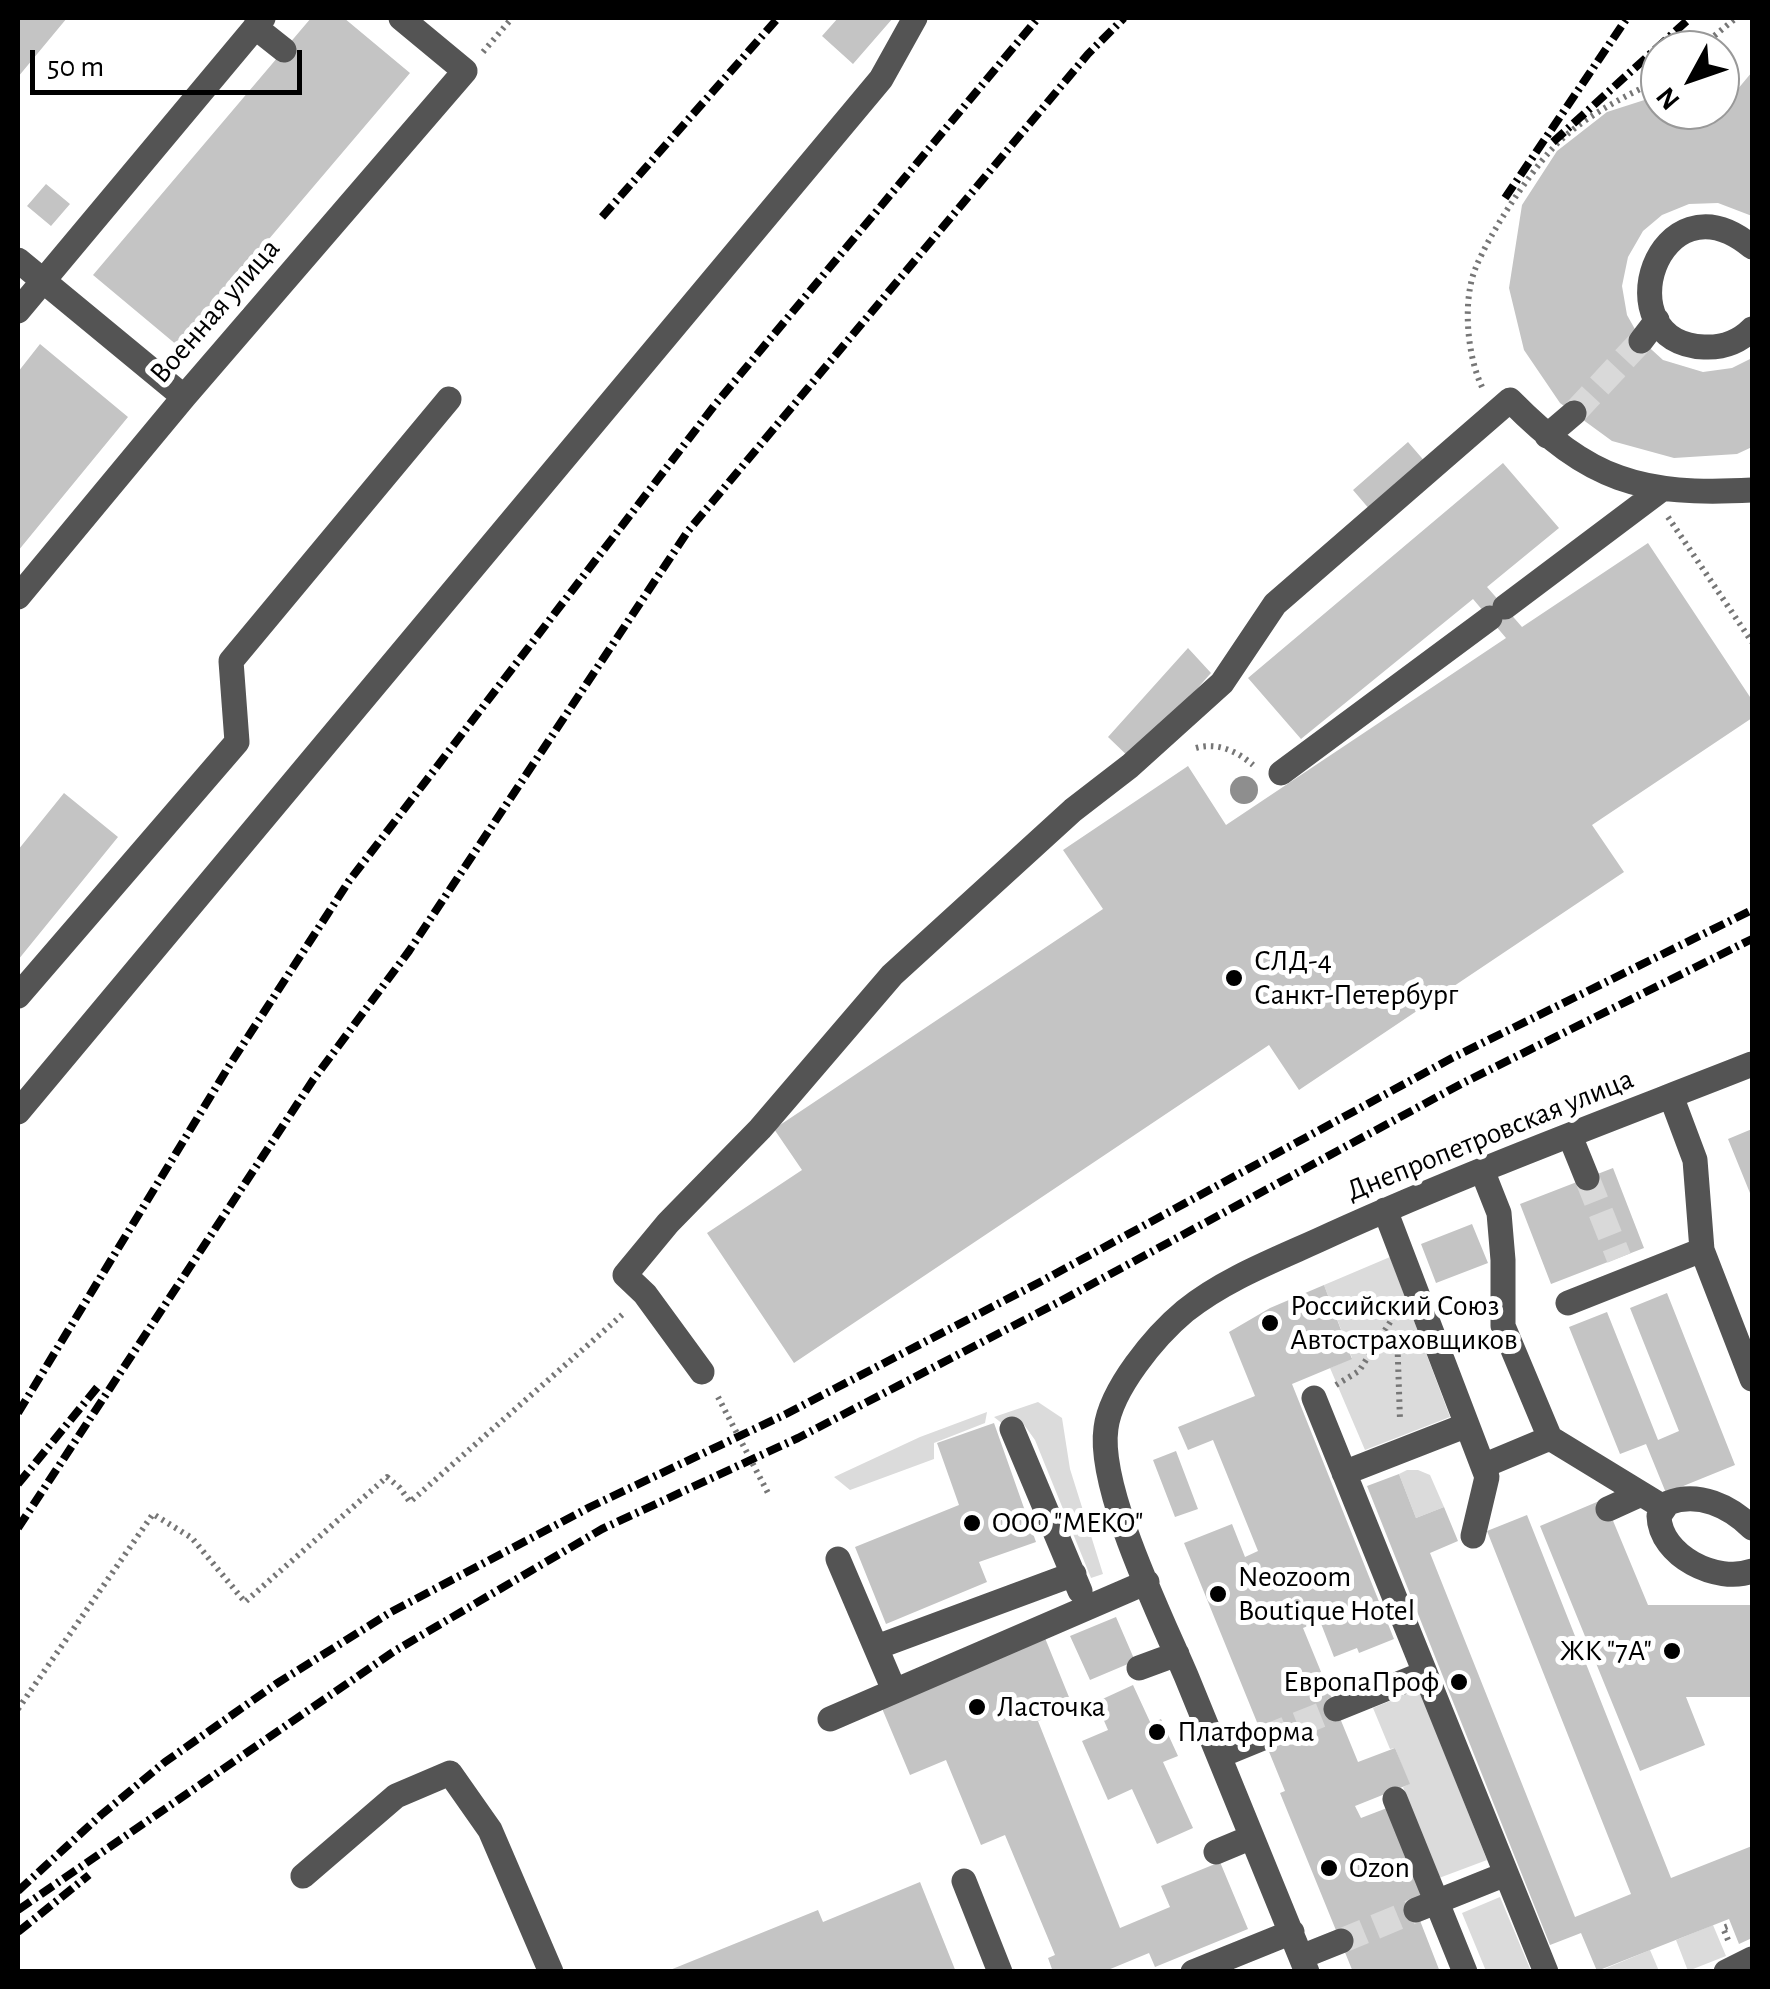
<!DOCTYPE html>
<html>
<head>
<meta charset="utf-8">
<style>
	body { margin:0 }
	#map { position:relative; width:1770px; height:1989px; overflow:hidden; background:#fff; font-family:"Alegreya Sans",sans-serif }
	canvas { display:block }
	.frame { position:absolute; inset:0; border:20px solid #000; pointer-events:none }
	.north { position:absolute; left:1640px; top:30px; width:100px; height:100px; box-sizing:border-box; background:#fff; border:2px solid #999; border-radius:50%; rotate:230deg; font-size:28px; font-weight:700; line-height:40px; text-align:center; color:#000 }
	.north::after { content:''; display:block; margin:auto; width:35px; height:45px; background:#000; clip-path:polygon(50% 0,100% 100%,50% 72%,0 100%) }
	.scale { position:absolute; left:30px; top:50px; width:272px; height:45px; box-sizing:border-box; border:5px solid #000; border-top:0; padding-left:12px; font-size:30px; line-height:35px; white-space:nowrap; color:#000; -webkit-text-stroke:8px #fff; paint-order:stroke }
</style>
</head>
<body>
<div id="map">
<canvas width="1770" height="1989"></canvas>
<div class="frame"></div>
<div class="north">N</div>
<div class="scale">50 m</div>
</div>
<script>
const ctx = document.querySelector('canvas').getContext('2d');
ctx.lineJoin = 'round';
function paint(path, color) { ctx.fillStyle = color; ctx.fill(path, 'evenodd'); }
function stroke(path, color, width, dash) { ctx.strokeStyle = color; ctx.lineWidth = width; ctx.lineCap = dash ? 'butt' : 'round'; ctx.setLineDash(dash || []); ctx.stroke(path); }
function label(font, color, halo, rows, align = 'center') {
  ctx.font = font + ' "Alegreya Sans",sans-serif'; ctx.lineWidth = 10; ctx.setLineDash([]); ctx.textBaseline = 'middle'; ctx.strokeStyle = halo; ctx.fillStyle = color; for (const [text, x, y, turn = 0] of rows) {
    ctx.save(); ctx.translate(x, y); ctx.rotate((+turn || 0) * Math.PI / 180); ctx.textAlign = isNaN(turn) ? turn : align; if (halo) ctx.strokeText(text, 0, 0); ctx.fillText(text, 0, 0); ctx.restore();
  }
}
paint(new Path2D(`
	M1390,1257l60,160 -85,33 -35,-82 22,-10 -28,-73z
	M1038,1402l24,16 8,51 33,105 -12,4 -56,-138 -13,-18 -18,3 -10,-8z
	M987,1412l-2,11 -51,20v16l-84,31 -16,-13 86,-40z
	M1407,1470h11l12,5 14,32 -28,11 -17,-44z
	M1419,1689l68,171 -48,18 -36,-91 6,-3 -14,-36 -5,1 -17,-41z
	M1500,1897l31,74h-45l-24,-58z
	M1713,1925l13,31 -38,15 -12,-31z
	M1650,1950l9,21 -62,1z`), '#dbdbdb');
paint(new Path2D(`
	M18,18h49l-49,59z
	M311,18h33l66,55 -232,273 -85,-71z
	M838,18h55l-40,46 -31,-28z
	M1752,72v144l-34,-13 -29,1 -27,11 -19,16 -15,26 -6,29 5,29 14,25 22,20 40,12 29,-4 20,-10v89l-15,7 -63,4 -62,-17 -52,-38 -36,-53 -15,-62 13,-83 35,-54 50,-39 53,-17v15h60v-15l12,1z
	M46,184l24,20 -19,22 -24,-20z
	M40,344l88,73 -110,134v-179z
	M1408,442l19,22 -56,47 -18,-21z
	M1503,463l56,65 -72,59 35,40 126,-84 104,157v18l-160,107 32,47 -325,218 -30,-45 -475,318 -87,-130 95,-63 -28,-41 329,-220 -40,-59 125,-84 38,59 280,-187 -33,-39 -172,140 -53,-61z
	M1188,648l23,25 -78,88 -25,-24z
	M64,793l54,44 -100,123v-110z
	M1752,1129v69l-24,-59z
	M1613,1168l31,80 -93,36 -31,-80z
	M1472,1224l16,39 -52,20 -15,-39z
	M1324,1285l28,74 -60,25 102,255 -35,14 -2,-5 -23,9 -14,-36 -17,7 55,134 37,-14 15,36 -55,22 6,12 26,-10 35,88 -10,4 28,72h-87l-73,-179 5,-2 -101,-248 48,-19 13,33 13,-6 -45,-111 -25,10 -10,-23 77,-31 -26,-64 41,-24z
	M1667,1293l68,172 -69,28 -20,-49 -26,10 -51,-127 38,-15 51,128 21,-9 -49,-123z
	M994,1423l42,119 -57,20 8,20 -101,42 -31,-77 104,-42 -22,-62z
	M1176,1451l22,58 -23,8 -22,-57z
	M1399,1474l17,44 28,-11 14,34 -28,12 145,364 56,-23 -144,-363 40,-16 144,363 81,-32v92l-13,6 -10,-25 -132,52 -16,-38 -31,12 -183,-459z
	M1604,1499l44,106h104v92h-66l19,48 -65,26 -100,-245z
	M1116,1617l19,44 -45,19 -20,-44z
	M1045,1638l28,69 -35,14 82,207 50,-21 -9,-21 59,-24 28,67 -93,38 -6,-14 -46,19h-50l-5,-14 7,-3 -50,-120 -24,10 -35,-85 -36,15 -29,-69z
	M1133,1685l18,39 10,-5 17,37 -15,6 30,66 -36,16 -25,-55 -24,11 -26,-59 26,-11 -12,-28z
	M920,1882l36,90h-291l153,-62 5,12z`), '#c4c4c4');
stroke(new Path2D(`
	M1574,413l67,-72
	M1587,1178l32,80
	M1263,1738l73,-29
	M1341,1941l75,-31`), '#d9d9d9', 25, [25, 12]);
stroke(new Path2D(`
	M1697,50l39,-32
	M483,52l29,-34
	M1482,387c-15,-32 -20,-87 -6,-120 14,-34 50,-89 75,-117 29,-32 71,-52 109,-71
	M1668,517l84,125
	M1196,748c21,-6 41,3 57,17
	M1397,1332l3,88
	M1336,1385l23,-14 35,-55
	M718,1397l50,96
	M18,1709l135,-195 39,24 53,64 142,-125 13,11 10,14 213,-188
	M1728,1940l-5,-12 8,-3`), '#767676', 6, [2.5, 5]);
stroke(new Path2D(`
	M255,27l29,23
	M1752,247c-94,-78 -150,96 -48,100 19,1 35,-5 48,-18
	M18,260l166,137
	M18,311l245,-293
	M1641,341l16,-21
	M1547,436l27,-23
	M18,597l166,-200 281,-326 -64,-53
	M1505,607l157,-118
	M1281,773l209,-155
	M18,996l219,-254 -6,-81 218,-262
	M1671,1096l24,64 7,90 50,129
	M18,1112l863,-1033 34,-61
	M1570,1136l17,42
	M1482,1170l17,43 4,47v66l47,112 113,69
	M1385,1210l102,267 -14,59
	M1568,1303l134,-53
	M702,1372l-57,-78 -20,-19 43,-52 92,-94 132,-154 181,-165 57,-44 92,-83 53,-79 235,-204c80,81 130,96 242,90
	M1314,1398l232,574
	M1012,1429l68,162
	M1483,1466l67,-28
	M1344,1473l123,-48
	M1608,1509l33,-15
	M1752,1528c-22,-22 -54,-37 -84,-25l-9,13c1,40 58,68 93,55
	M838,1559l56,131
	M877,1647l197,-73
	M1139,1668l38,-14
	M1336,1709l89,-36
	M830,1719l317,-137
	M1219,1756l44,-18
	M1395,1799l70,173
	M1216,1852l36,-15
	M303,1876l93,-80 54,-23 40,57 61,142
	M964,1881l36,91
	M1416,1910l90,-36
	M1301,1957l40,-16
	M1193,1972l99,-40
	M1307,1972c-40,-98 -80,-196 -120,-294 -25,-59 -90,-190 -81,-250 5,-39 49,-92 79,-117 42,-34 98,-54 147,-77 137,-62 280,-115 420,-170
	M1726,1972l26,-13`), '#545454', 25);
stroke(new Path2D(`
	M1553,142l137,-124
	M1505,198l122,-180
	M602,217l176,-199
	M18,1413l211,-347 120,-185 365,-475 324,-388
	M18,1484l82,-100
	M18,1528l295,-448 96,-129 279,-420 400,-477 36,-36
	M18,1891l83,-76 64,-53 111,-78 115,-72 199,-105 196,-93 256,-133 410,-223 300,-148
	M18,1910l375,-258 209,-123 196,-91 259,-135 404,-219 291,-145
	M18,1932l71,-57`), '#000', 8, [15, 5, 2.5, 5]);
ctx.fillStyle = '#8e8e8e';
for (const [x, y] of [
	[1244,790]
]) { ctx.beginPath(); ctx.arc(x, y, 14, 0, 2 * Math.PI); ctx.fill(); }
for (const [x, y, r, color] of [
	[1234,978,10,"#000"],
	[1270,1323,10,"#000"],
	[972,1523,10,"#000"],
	[1218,1594,10,"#000"],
	[1672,1651,10,"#000"],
	[1459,1682,10,"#000"],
	[977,1707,10,"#000"],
	[1157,1732,10,"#000"],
	[1329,1868,10,"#000"]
]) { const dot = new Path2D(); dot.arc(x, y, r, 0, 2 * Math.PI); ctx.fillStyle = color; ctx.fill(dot); stroke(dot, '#fff', 4); }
label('30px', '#000', '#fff', [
	["Военная улица",215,311,-49],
	["Днепропетровская улица",1490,1135,-22]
]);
label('30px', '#000', '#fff', [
	["СЛД-4",1254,961],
	["Санкт-Петербург",1254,995],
	["Российский Союз",1290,1306],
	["Автостраховщиков",1290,1340],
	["OOO \"MEKO\"",992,1523],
	["Neozoom",1238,1577],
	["Boutique Hotel",1238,1611],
	["ЖК \"7А\"",1652,1651,"right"],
	["ЕвропаПроф",1439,1682,"right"],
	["Ласточка",997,1707],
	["Платформа",1177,1732],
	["Ozon",1349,1868]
], 'left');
</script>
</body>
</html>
